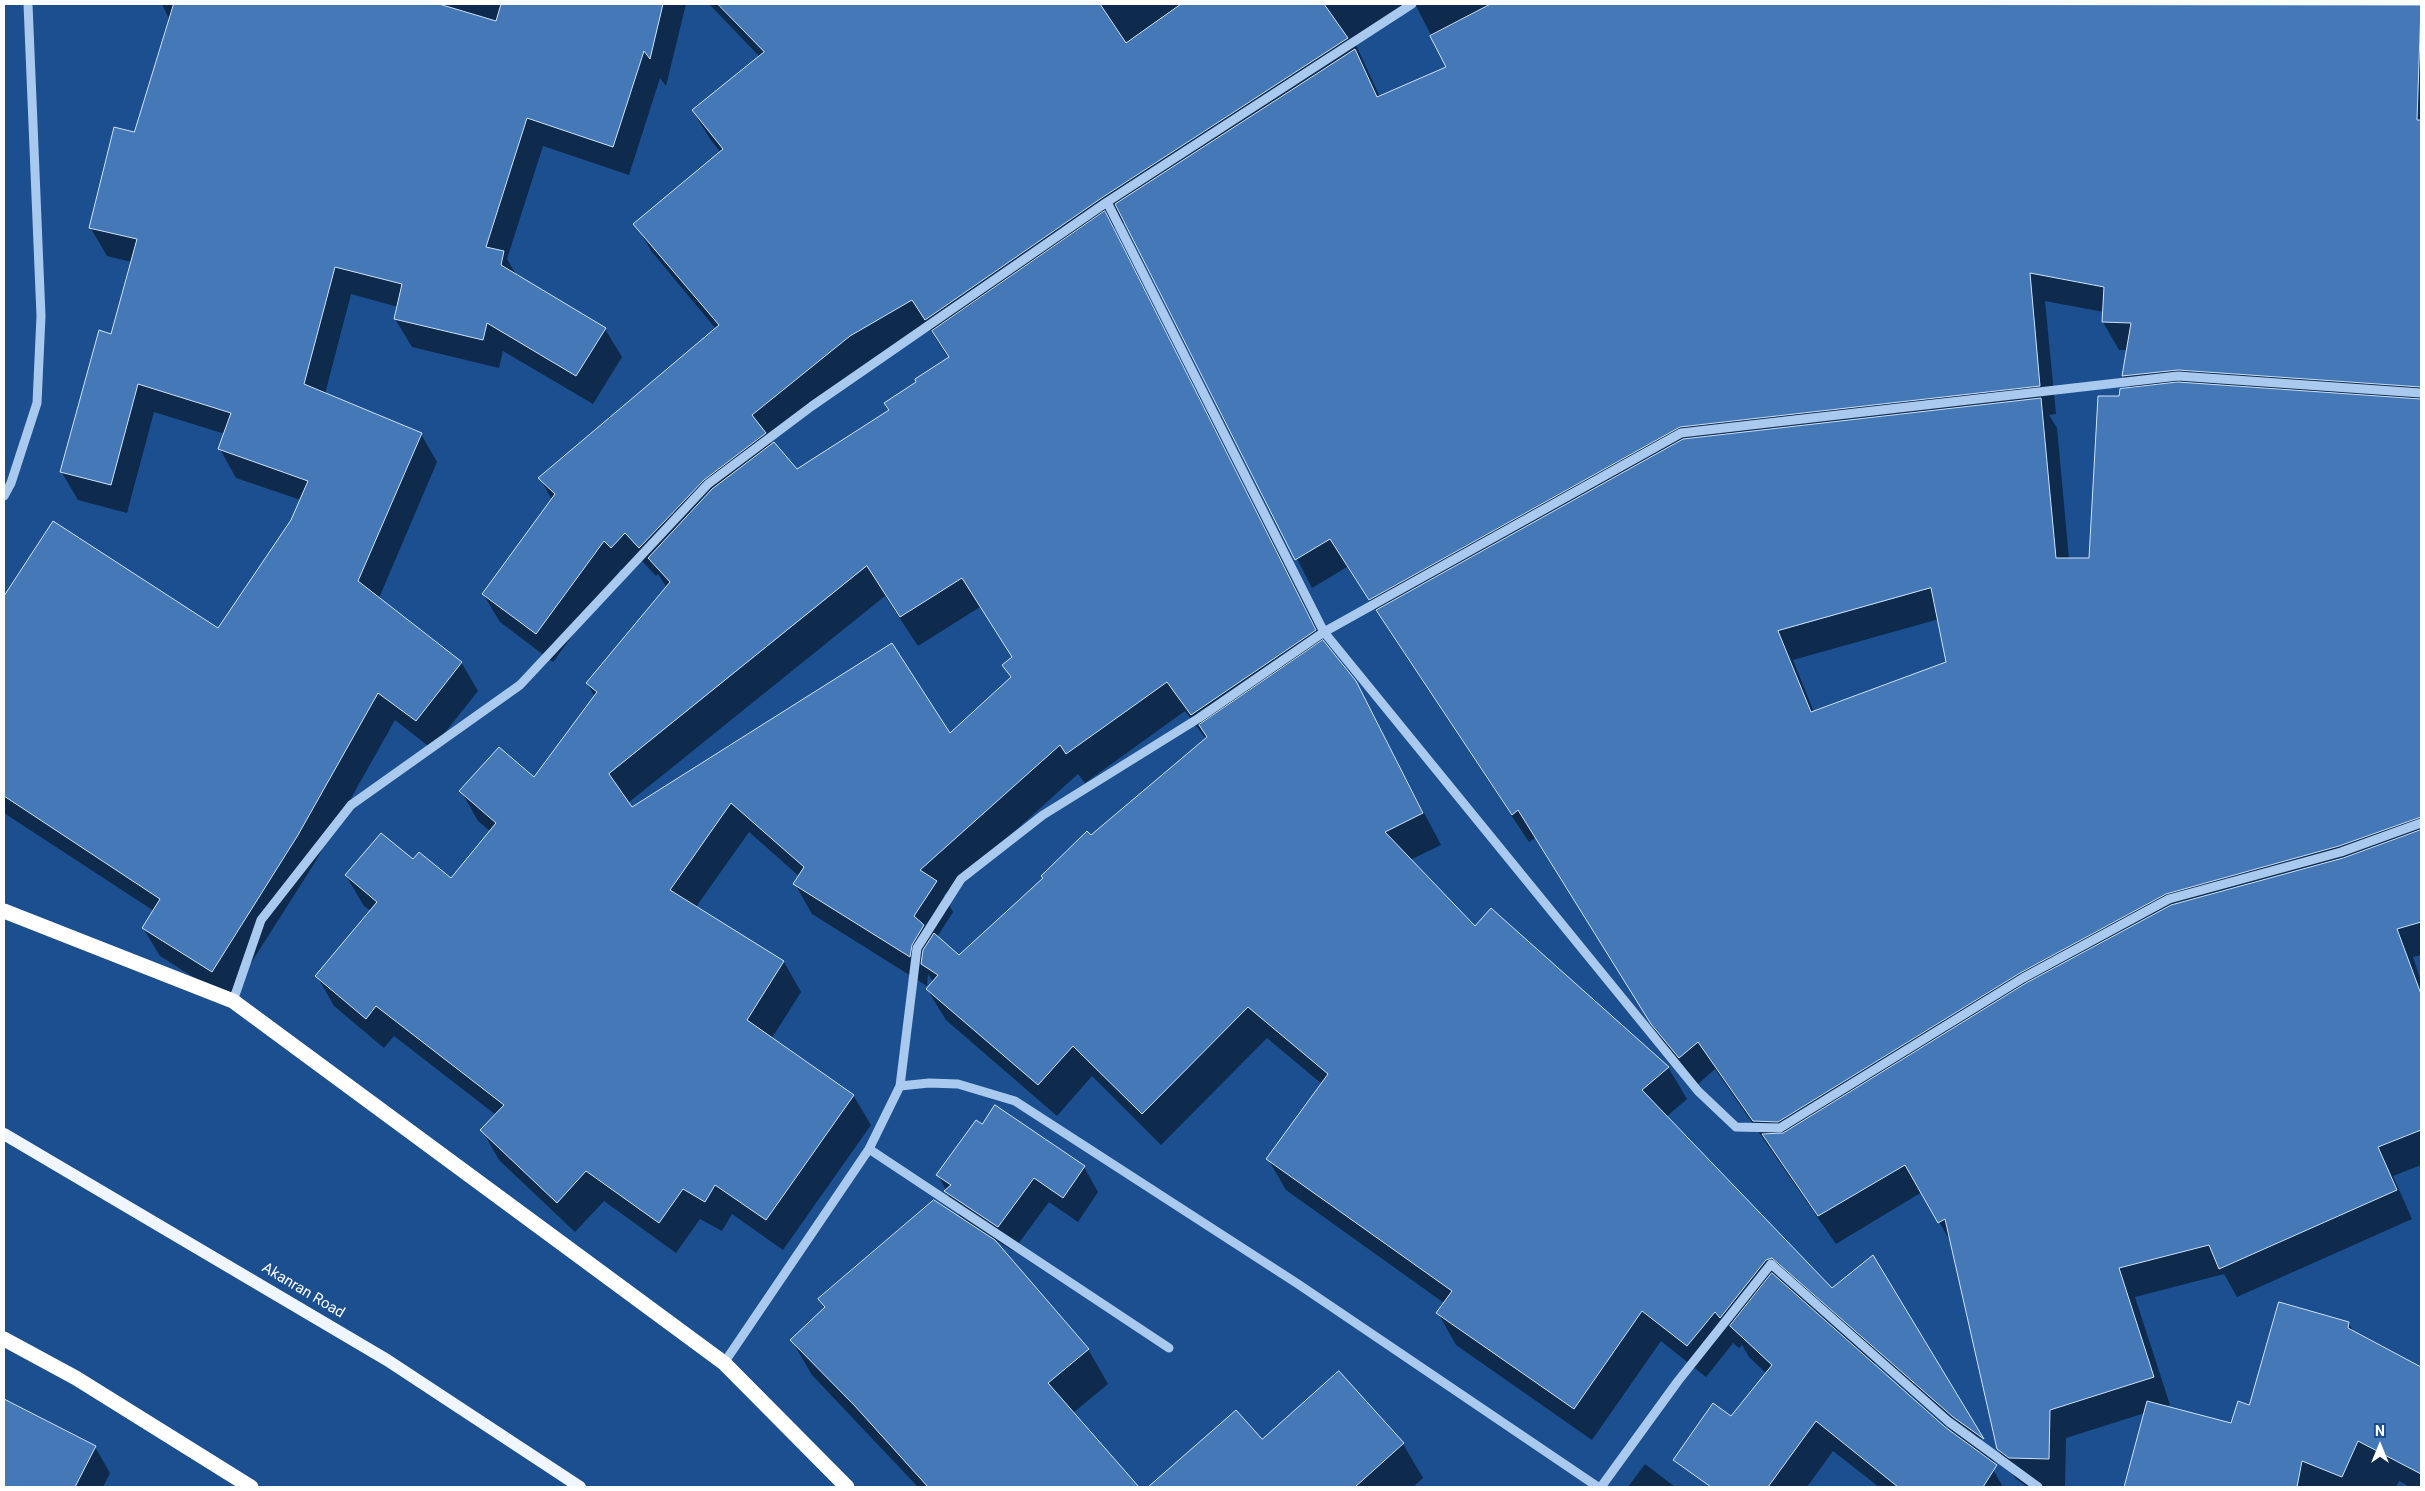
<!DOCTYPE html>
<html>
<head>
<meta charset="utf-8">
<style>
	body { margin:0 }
	#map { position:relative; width:2425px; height:1491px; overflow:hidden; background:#1b4f8f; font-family:Roboto,sans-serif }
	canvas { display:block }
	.frame { position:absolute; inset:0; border:5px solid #fff; pointer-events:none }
	.north { position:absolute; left:2355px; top:1421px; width:50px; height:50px; -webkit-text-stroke:4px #1b4f8f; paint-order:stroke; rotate:0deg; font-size:14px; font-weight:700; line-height:20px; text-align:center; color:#fff }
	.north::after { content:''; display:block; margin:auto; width:18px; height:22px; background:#fff; clip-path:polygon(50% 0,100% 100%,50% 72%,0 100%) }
</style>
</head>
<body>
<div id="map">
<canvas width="2425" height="1491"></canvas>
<div class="frame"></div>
<div class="north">N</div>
</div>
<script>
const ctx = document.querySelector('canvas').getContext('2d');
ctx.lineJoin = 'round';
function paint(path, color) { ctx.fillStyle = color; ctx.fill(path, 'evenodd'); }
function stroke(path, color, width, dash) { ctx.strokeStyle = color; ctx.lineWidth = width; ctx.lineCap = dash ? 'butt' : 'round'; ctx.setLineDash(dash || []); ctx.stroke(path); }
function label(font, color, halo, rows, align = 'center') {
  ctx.font = font + ' Roboto,sans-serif'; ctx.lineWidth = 4; ctx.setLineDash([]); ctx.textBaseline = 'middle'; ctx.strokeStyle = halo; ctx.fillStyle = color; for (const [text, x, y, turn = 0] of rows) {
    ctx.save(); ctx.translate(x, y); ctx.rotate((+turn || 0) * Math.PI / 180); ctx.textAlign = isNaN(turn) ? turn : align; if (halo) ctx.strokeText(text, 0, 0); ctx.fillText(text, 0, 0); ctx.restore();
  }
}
paint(new Path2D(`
	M162,4h524l-20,82 -6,-8 -31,97 -86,-29 -36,113 10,17 88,53 17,28 -29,47 -90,-53 -4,17 -87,-21 -17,-28 3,-12 -47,-13 -26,100 96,40 16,28 -58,136 82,64 17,29 -46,58 -37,-29 -81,144 -86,135 -68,-43 -17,-28 11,-17 -150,-98v-215l50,-75 164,107 74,-109 9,-21 -65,-22 -16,-29 5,-15 -71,-22 -27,101 -49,-13 -17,-29 51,-135 20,-74 -25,-6 -17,-29 45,-93 35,-113z
	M709,4h1712v951l-8,2 8,24v184l-28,11 19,43 -175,78 -13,-23 -89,23 35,108 -5,2 67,17 117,-100 5,8 67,36v119h-11l-11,-6 -3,6h-271l20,-74 -79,25 -1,49 -39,-1 -11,-8 -17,-29 -45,-203 -31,-54 -86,52 -121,-175 -19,17 -27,-34 -134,-214 -6,4 -182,-275 -35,21 -187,-366 -11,7 210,414 31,39 86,163 -31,15 65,68 193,139 19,32 -21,18 166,173 40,-33 126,211 -11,-9 16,28h-124l-46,-36 -26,36h-93l-14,-8 31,-62 36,-43 -18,-17 -7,-12 -3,3 -6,-5 -27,34 -45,-36 -69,99 -136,-95 -18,-32 6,-10 -158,-113 -18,-31 54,-75 -55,-46 -106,107 -69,-69 -35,40 -111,-96 -19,-31 6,-7 -5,-8 -1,12 -115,-72 -17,-30 5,-7 -51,-45 -53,75 88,55 17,30 -29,46 81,57 18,30 -88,125 -51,-36 -10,17 -22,-12 -24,34 -72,-52 -29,31 -76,-72 -17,-30 14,-15 -102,-79 -10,12 -50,-42 -17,-30 54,-65 -7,-5 -18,-30 67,-16 38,20 40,-48 -13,-11 -17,-30 73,-13 61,-81 -8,-14 80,-95 -9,-14 -2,2 -14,-15 -14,14 -7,-6 -68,93 -53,-40 -17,-28 69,-94 -12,-22 176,-149 -64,-77 -17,-28 86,-71 -11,-14 -17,-28 67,-54zM1415,4l33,64 -68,29 -25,-54zM2045,301l59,11 -1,10 16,28h9l-5,26 8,13 -11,9 -30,161h-21l-12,-131 -8,-13 7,-1zM929,328l20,31 -59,52 -93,59 -25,-25 -2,-3 96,-78zM885,596l33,50 62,-39 33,51 -10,7 8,14 -62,56 -317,73 -4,-5zM1939,619l9,44 -134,49 -21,-52zM1185,711l21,28 -115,97 -132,120 -22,-19 16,-25 -9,-17 134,-121 7,9zM1875,1363l79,70 -1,1 -80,-69z
	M983,1125l101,42 14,25 -20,30 -29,-20 -36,49 -21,-13 96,111 20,35 -35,29 64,74h-219l-106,-112 -20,-34 33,-32 -5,-10 141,-80 -23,-44z
	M1338,1373l65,71 20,34 -10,9h-263l86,-75 26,29z
	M4,1401l91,46 15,26 -7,14h-99z
	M1645,1464l30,23h-47z`), '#0007');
const building = new Path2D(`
	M174,4h265l57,17 5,-17h162l-13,55 -6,-8 -31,96 -86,-29 -41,129 18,4 -3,14 105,63 -30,48 -89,-53 -4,17 -89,-21 8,-35 -67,-17 -31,117 118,49 -64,148 104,81 -46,59 -38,-28 -80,142 -86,137 -70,-44 18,-29 -156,-103v-200l49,-75 165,107 73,-108 17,-39 -90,-32 13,-36 -93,-29 -27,101 -51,-13 39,-142 12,4 26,-95 -48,-11 25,-101 20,5z
	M718,4h382l26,39 55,-39h143l24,34 -245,159 -178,123 -13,-20 -62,36 -98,79 14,18 -62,47 -65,68 -14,-15 -14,15 -7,-7 -68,93 -54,-40 73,-100 -17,-16 181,-153 -86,-101 90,-75 -31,-39 72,-58z
	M1491,4l930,1 -4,115h4v267l-243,-17 -56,6 9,-53 -29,-1 2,-35 -74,-14 10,113 -360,41 -311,173 -39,-61 -35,21 -180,-356 240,-155 22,48 69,-30 -16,-31z
	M1105,211l211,419 -125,85 -24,-33 -101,72 -6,-9 -140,125 17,11 -23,35 10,9 -12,20 -2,12 -117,-73 11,-17 -73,-64 -61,87 114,71 -37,59 107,75 -88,125 -51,-35 -10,17 -22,-13 -24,34 -73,-52 -29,32 -77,-73 24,-25 -128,-99 -10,13 -51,-43 62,-74 -32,-27 36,-42 32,26 6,-7 32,26 45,-55 -37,-32 40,-44 35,30 63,-85 -11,-9 84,-101 -22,-24 64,-69 62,-47 23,27 92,-59 -5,-7 32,-21 -1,-3 34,-22 -17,-26zM867,566l33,51 62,-39 50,79 -10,8 9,12 -61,56 -58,-90 -260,164 -23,-33z
	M2178,382l243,17v418l-82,29 -173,48 -146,79 -242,149 -25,-1 -55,-79 -19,16 -28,-34 -133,-214 -6,5 -136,-205 307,-171 358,-41 15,160h33l9,-162h21l1,-7zM1931,588l15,74 -135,50 -33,-81z
	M1323,640l33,41 67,132 -38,19 90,94 16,-18 178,159 -27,23 190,198 41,-33 111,184 -31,-22 -181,-159 -6,2 -46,58 -5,-6 -28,34 -45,-35 -68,98 -138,-96 16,-22 -186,-132 62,-85 -80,-67 -106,107 -69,-68 -35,39 -112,-96 12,-14 -17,-11 2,-14 11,-17 25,22 84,-77 -2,-2 46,-45 4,4 116,-98 -8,-12z
	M2421,830v92l-24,7 24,65v136l-43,17 19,43 -178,79 -10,-24 -90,23 35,109 -104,33 -1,49 -40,-1 -12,-9 -52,-230 -7,4 -33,-58 -87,51 -56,-82 21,-1 243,-150 145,-78 172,-47z
	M995,1105l90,61 -22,32 -29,-20 -36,49 -54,-36 7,-6 -15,-10 40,-55 6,4z
	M934,1200l61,40 94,109 -41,34 91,104h-211l-74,-82 -64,-65 35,-33 -7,-8z
	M1772,1273l173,154 52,38 -14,22h-85l-82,-66 -48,66h-57l-38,-27 40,-57 18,13 41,-51 -42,-39z
	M2279,1302l70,20 -1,6 73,39v107l-63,-33 -16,36 -40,-16 -5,26h-173l23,-86 84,22 7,-22 11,4z
	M1339,1371l65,72 -49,44h-207l88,-77 26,29z
	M4,1399l92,47 -21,41h-71z`);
paint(building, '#4478b7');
stroke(building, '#cfe3fa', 1);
stroke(new Path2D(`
	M1107,202l217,430 374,459 38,36 44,1 243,-150 146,-79 172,-47 80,-29
	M4,496l7,-13 26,-80 4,-87 -13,-312
	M233,1001l28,-81 90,-115 169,-120 188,-201 104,-78 295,-204 305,-198
	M900,1086l29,-3 29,1 57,17 283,183 300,203
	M869,1149l300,199
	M724,1363l145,-214 31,-63 17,-138 44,-69 82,-64 156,-97 125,-86 357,-199 497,-57 243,17
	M1601,1487l77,-106 93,-117 178,158 89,65`), '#a9c9ee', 9);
stroke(new Path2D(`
	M4,1134l383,226 193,127`), '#f0f6ff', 12);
stroke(new Path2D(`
	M4,911l229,90 491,362 123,124
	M4,1339l72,39 175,109`), '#fff', 15);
label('15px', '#fff', '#1b4f8f', [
	["Akanran Road",303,1291,31]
]);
</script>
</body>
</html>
